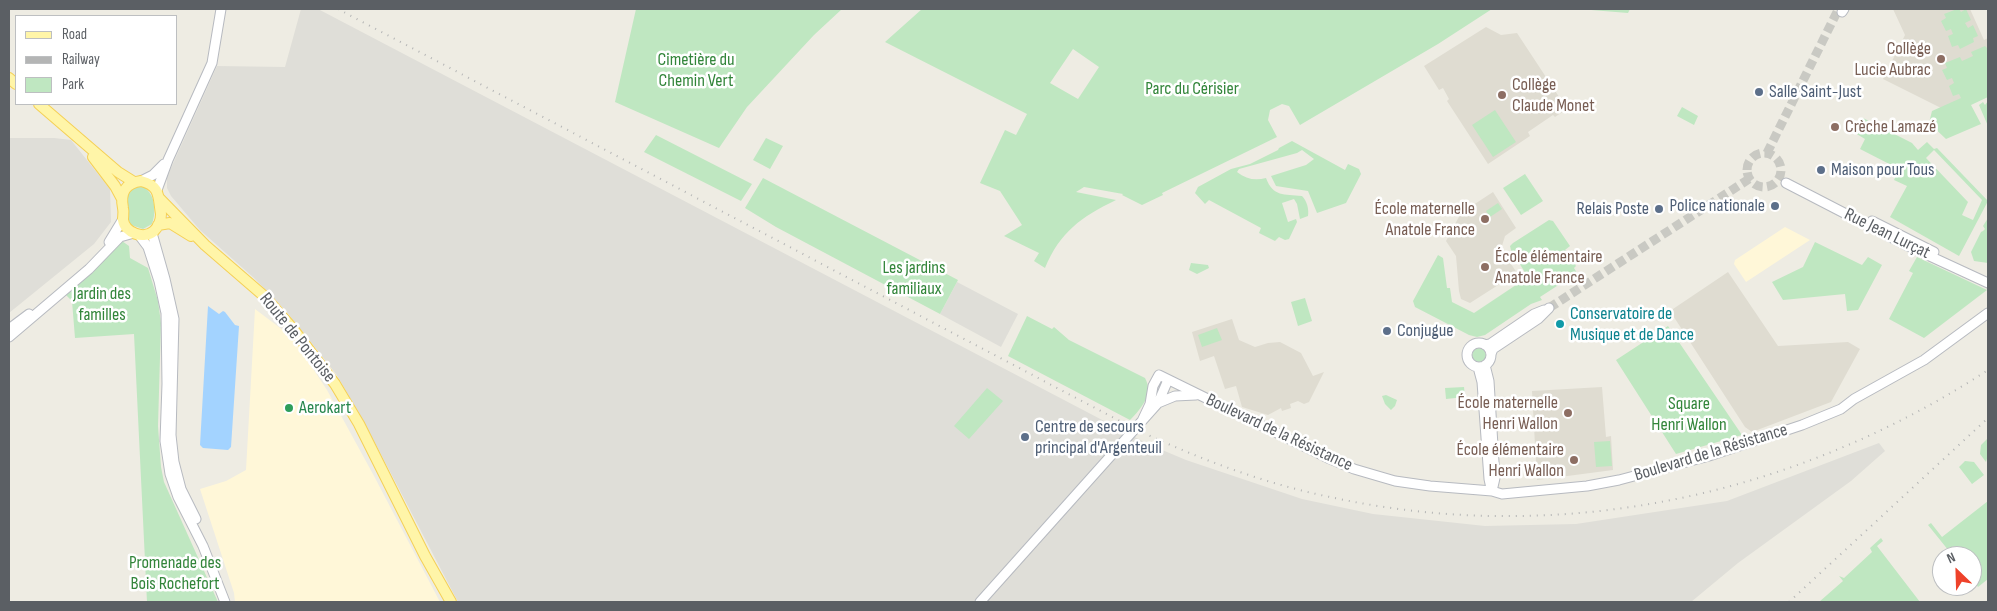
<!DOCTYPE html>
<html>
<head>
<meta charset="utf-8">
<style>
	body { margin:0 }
	#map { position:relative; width:1997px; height:611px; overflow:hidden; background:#eeece3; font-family:"Sofia Sans Condensed",sans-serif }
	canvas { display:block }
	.frame { position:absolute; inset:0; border:10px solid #5b5f64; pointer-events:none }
	.legend { position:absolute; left:15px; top:15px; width:162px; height:90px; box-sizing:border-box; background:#fff; border:1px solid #bdbfc1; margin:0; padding:6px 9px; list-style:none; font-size:15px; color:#5b5f64 }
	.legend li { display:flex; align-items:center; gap:10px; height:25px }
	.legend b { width:25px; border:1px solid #bdbfc1 }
	.north { position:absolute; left:1932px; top:546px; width:50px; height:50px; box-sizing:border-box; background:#fff; border:1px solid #bdbfc1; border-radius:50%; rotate:336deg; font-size:14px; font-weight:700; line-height:20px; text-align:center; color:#5b5f64 }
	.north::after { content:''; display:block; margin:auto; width:18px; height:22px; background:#ee422a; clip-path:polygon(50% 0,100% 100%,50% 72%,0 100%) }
</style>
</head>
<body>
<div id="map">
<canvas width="1997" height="611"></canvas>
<div class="frame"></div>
<ul class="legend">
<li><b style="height:6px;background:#fff5a8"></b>Road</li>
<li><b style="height:6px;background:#b4b5b5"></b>Railway</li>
<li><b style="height:14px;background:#bfe7c1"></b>Park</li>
</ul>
<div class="north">N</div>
</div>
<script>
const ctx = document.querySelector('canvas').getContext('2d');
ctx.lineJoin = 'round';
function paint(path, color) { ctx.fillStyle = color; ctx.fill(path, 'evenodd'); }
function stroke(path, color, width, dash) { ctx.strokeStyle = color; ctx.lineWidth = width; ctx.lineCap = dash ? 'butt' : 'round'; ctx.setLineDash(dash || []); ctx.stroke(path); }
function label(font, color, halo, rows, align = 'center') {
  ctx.font = font + ' "Sofia Sans Condensed",sans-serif'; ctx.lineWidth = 5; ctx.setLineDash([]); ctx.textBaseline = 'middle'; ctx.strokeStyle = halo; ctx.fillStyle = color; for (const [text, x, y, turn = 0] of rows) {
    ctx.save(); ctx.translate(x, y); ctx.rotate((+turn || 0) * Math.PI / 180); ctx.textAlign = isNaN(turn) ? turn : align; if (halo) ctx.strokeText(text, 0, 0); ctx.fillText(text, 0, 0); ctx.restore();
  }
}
paint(new Path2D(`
	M1785,227l25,13 -64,42 -12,-18 1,-4z
	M255,309l37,28 35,53 47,86 66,126h-205l-1,-9 -34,-104 26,-8 20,-11z`), '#fff7d8');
paint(new Path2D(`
	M301,9h17l830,435 38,16 116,39 71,15 112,12 91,-2 151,-23 152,-58 6,8 -34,30 -113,82 -47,39h-1233l-95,-182 -27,-46 -51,-64 -31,-32 -54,-48 -29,-34 -4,-8v-11l50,-111 68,1z
	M9,138h45l17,2 39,49 1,33 -17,22 -85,69z
	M957,282l61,32 -17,33 -61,-33z`), '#dfded8');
paint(new Path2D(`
	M1893,9h77l14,31 4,-2v48l-47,22 -58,-29 22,-44z
	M1486,27l15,8 16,-2 50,76 -12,8 -2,-2 -25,17 2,4 -42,28 -41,-63 2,-2 -6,-11 -4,2 -15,-24z
	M1493,192l23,36 -11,8 -4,13 16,24 -47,30 -9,-4 -2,-8 -3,-35 -10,-15 15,-28z
	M1728,272l50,74 70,-4 12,7 -29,53 -79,30 -7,-5 -75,-116z
	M1232,319l7,21 16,7 13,-4 12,-1 21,11 12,23 11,-4 -15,30 -5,2 -6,-3 -8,3 1,4 -9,3 -1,-3 -13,7 -26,-8 -6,-21 -11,3 -11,-33 -14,5 -8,-29z
	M1602,387l4,50 5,-1 2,34 -76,10 -5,-89z`), '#dfdcd1');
paint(new Path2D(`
	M636,9h206l-28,26 -67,72 -28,41 -104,-46z
	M922,9h570l-54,35 -138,81 -11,-19 -7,-2 -12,6 -2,10 9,17 -115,56 1,2 -21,10 -20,-10 1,-1 -39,-7 -8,5 40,8c-35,17 -56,32 -71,68l-11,-7 5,-8 -35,-17 18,-11 -22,-34 -20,-8 25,-53 11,5 11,-21 -142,-72zM1073,49l26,18 -21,32 -28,-16z
	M1579,9h51l-2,4z
	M1957,9h2l2,3 5,-3 5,11 -6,3 3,5 5,-3 5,11 -5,2 1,4 -14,7 -2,-4 -6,2 -4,-11 5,-2 -2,-5 -5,2 -5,-10 5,-3 -2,-4z
	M1985,46l3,3v48l-17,8 10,19 -35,15 -17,-16 3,-12 29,-13 -2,-4 -6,2 -4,-10 5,-3 -2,-5 -5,2 -5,-10 5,-2 -2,-5 15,-6 2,4 11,-5 -2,-4z
	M1988,101l-1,8 1,-4v21l-9,-21 4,-3 2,3z
	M1682,107l16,9 -4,9 -17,-9z
	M1495,110l21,32 -23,15 -21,-32z
	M1863,118l49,25 6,7 9,-8 7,7 3,-1 51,53 -29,55 -69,-39 17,-31 -13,-6 5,-11 -39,-20 5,-10 -10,-6zM1934,150l48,50 -9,20 -11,-5 6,-13 -42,-44z
	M656,135l96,49 -11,17 -97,-49z
	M766,138l17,8 -13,23 -17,-9z
	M1292,141l53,29 3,-6 11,5 2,5 -15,29 -29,10 -9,-22 -32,-5 -5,-10 35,-11 8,-6 -12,-9 -5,3 -58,16 -2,3c9,7 18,9 29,6 7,19 18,16 36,18 5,5 7,13 6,20l-8,3 -3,-15 -3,-5 -12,4 6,19 8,-3 1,3 -8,17 -4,1 -6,-3 -4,4 -16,-8 2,-5 -52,-28 -4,4 -10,-11 3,-6 33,-18 19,-5 28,-14 1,-2z
	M1525,174l18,27 -22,14 -18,-27z
	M763,178l195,102 -18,34 -164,-87 -31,-19z
	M141,186c14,5 16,25 11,38l-9,5 -12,-4c-7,-15 -9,-36 10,-39z
	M1498,203l4,6 -12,8 -4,-6z
	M1988,218v45l-14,-2 -3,-9 10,-20 2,-1 2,-2 -2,-3z
	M1549,220l4,1 17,25 -5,4 11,16 -2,2 3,5 -37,24 2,3 -11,4 -46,31 -8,2 -8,-2 -54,-28 -2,-6 25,-46 5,3 4,30h3l2,14 22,11 51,-34 1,-5 -15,-24 -1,-4 3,-3z
	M122,241l7,5 1,12 18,10 10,33 3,22 -3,103 3,41 3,15 54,120h-71l-13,-268 -59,4 -3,-37 -6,-6z
	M1815,242l47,23 6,-8 14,8 -24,45 -11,1 -2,-17 -62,6 -11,-18 31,-15z
	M1917,257l70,33 -63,48 -35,-19 24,-46 -4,-2z
	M1191,263l17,2 1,3 -12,6 -8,-4z
	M1305,298l7,23 -14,5 -7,-24z
	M1027,316l25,13 2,-2 15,13 76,38c9,16 -4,31 -15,42l-122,-64z
	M1668,326l74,109 -66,19 -60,-94z
	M1217,328l5,12 -20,7 -4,-12z
	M1472 355a7 7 0 1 1 14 0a7 7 0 1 1-14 0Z
	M1464,387l1,10 -19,2 -1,-11z
	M987,388l16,13 -34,38 -15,-13z
	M1386,395l11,5 -2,6 -4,4 -6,-6 -3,-8z
	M1988,438v17l-2,7 -6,-8 1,-9z
	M1610,441l2,25 -16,1 -2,-25z
	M1965,461l9,1 10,13 -12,9 -13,-17z
	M1988,501v78l-10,8 -6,-8v-23h-19l-25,-31 3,-2 11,14z
	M1881,538l2,3 -6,5 43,56h-101l24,-21 -4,-5 5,2 28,-26 -2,-4z`), '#bfe7c1');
paint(new Path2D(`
	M208,306l11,8 4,-3 2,1 10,13 4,1 -8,121 -3,3 -25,-2 -3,-3z`), '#a3d3ff');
stroke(new Path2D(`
	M1747 170a17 17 0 1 1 34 0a17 17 0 1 1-34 0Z
	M1767,153l71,-143
	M1549,308l200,-129`), '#c9c9c3', 9, [9, 4.5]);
const secondary = new Path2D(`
	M1842,12l2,-3
	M141,181l12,-6 11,-11
	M1786,183l122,63 80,37
	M157,190l11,-30 44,-97 9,-54
	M1872,221l62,31
	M152,233l13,46 9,40 -3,116 3,27 7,27 15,30
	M139,235l9,12 11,34 7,32 1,71 -2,57 5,33 8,23 25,49 22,56
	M109,242l14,-23
	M9,329l20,-15
	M9,337l80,-68 31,-32 14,-4
	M1467 355a12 12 0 1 1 24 0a12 12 0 1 1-24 0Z
	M1485,345l5,-1 44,-30 10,-4
	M1491,354l2,-5 45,-30 11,-11
	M1485,365l4,16 6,97 -3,13
	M1478,367l4,15 7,97 2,9
	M1158,403l17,-7 21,-1
	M1142,421l8,-17 3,-18 6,-11 171,84 24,10 41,12 35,5 62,5 10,3 85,-8 32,-6 90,-24 93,-31 39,-16 13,-10 70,-39 64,-47
	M980,602l178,-199 10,-23`);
const primary = new Path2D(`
	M9,78l7,6
	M39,104l79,68 16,10
	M93,157l22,29 7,13
	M141,181c20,5 17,16 20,33 0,6 -3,13 -7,17 -10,9 -29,2 -31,-11 0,-4 1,-8 0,-12 -3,-15 2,-25 18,-27z
	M159,198l46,47 59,51 29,33 42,55 24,40 66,132 26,46
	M158,225l12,-2 21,13`);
stroke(secondary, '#b7bac0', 11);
stroke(primary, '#f5d055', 12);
stroke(secondary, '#fff', 9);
stroke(primary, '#fff5a8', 10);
stroke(new Path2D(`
	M338,9l797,420c62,29 127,54 195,68 229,50 463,0 658,-127
	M1789,602l199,-184`), '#b4b5b5', 2, [1, 6]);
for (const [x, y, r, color] of [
	[1941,59,5,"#8d6e63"],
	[1759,92,5,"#5c6f8a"],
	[1502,95,5,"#8d6e63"],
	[1835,127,5,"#8d6e63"],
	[1821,170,5,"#5c6f8a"],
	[1775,206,5,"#5c6f8a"],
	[1659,209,5,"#5c6f8a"],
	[1485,219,5,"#8d6e63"],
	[1485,267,5,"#8d6e63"],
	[1560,324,5,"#0f9aa8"],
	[1387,331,5,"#5c6f8a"],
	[289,408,5,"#2e9e5b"],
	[1568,413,5,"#8d6e63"],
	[1025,437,5,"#5c6f8a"],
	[1574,460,5,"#8d6e63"]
]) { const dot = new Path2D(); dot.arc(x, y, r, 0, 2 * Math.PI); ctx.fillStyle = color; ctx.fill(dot); stroke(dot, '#fff', 2); }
label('18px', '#785e54', '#fff', [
	["Collège",1931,49],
	["Lucie Aubrac",1931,70],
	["Collège",1512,85,"left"],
	["Claude Monet",1512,106,"left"],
	["Crèche Lamazé",1845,127,"left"],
	["École maternelle",1475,209],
	["Anatole France",1475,230],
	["École élémentaire",1495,257,"left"],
	["Anatole France",1495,278,"left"],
	["École maternelle",1558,403],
	["Henri Wallon",1558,424],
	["École élémentaire",1564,450],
	["Henri Wallon",1564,471]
], 'right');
label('18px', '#32853a', '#fff', [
	["Cimetière du",696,60],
	["Chemin Vert",696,81],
	["Parc du Cérisier",1192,89],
	["Les jardins",914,268],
	["familiaux",914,289],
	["Jardin des",102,294],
	["familles",102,315],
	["Square",1689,404],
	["Henri Wallon",1689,425],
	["Promenade des",175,563],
	["Bois Rochefort",175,584]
]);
label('18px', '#4e5e75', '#fff', [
	["Salle Saint-Just",1769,92],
	["Maison pour Tous",1831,170],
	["Police nationale",1765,206,"right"],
	["Relais Poste",1649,209,"right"],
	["Conjugue",1397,331],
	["Centre de secours",1035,427],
	["principal d'Argenteuil",1035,448]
], 'left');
label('18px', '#5b5f64', '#fff', [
	["Rue Jean Lurçat",1887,234,26],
	["Route de Pontoise",297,338,51],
	["Boulevard de la Résistance",1279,433,25],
	["Boulevard de la Résistance",1711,453,-17]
]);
label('18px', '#0d838f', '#fff', [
	["Conservatoire de",1570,314],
	["Musique et de Dance",1570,335]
], 'left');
label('18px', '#27864d', '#fff', [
	["Aerokart",299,408]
], 'left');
</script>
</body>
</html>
